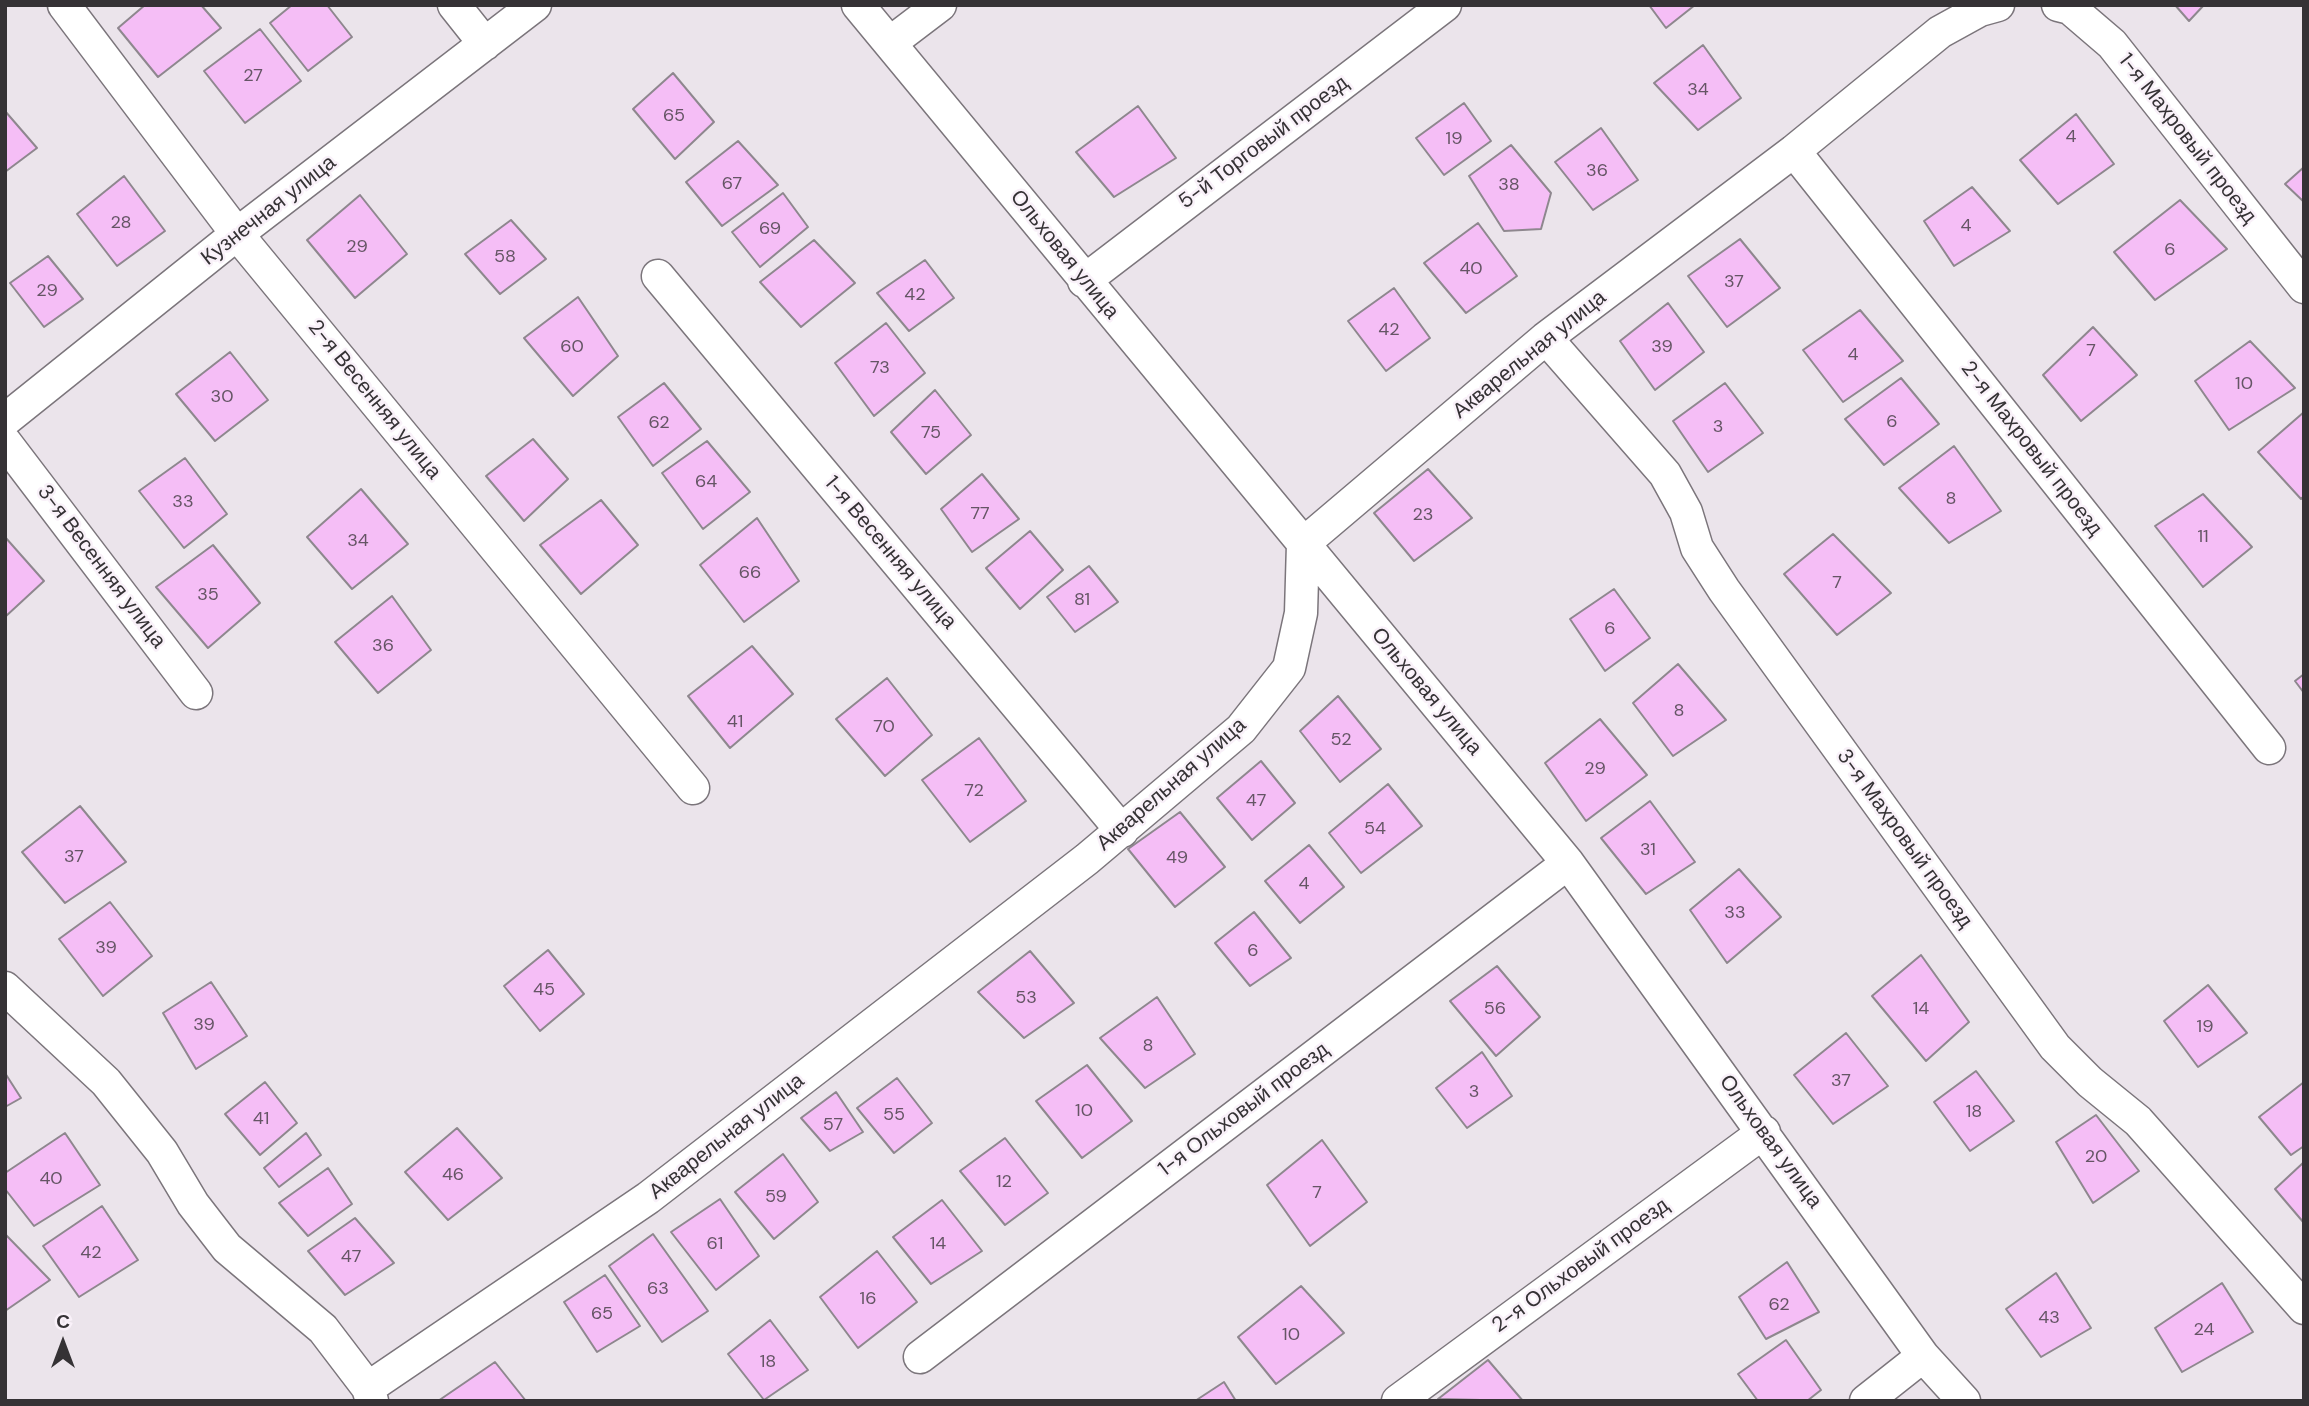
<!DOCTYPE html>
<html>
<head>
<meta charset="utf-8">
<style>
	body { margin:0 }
	#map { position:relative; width:2309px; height:1406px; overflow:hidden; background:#ebe4eb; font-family:"DM Sans",sans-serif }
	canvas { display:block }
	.frame { position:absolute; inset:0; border:7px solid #353235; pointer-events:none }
	.north { position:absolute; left:28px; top:1308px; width:70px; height:70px; -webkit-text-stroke:5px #f9f1f9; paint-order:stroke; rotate:0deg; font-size:19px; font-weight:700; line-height:28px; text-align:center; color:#353235 }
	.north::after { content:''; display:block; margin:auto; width:24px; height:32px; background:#353235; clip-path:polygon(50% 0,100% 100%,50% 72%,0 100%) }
</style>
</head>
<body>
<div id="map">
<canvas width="2309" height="1406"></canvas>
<div class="frame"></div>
<div class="north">С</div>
</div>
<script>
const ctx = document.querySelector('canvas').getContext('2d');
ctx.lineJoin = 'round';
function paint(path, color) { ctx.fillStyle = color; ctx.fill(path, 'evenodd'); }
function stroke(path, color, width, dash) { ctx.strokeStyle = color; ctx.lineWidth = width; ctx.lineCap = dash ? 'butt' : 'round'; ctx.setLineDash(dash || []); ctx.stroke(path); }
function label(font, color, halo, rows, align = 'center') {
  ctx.font = font + ' "DM Sans",sans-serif'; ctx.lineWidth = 5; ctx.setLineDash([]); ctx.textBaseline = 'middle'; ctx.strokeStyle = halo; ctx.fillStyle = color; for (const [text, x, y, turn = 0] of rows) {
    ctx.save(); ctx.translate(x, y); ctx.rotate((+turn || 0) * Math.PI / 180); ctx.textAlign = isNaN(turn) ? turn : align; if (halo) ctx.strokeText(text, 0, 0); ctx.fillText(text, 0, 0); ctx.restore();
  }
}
const building = new Path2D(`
	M145,5h56l20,23 -63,49 -40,-49z
	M292,5h35l25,32 -44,34 -38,-48z
	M1649,5h46l-29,23z
	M2175,5h29l-15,16z
	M260,29l41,52 -56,42 -41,-52z
	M1703,45l38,53 -43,32 -44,-47z
	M673,73l41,49 -39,37 -42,-50z
	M1464,103l27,38 -47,34 -28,-37z
	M1138,106l38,52 -62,39 -38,-45z
	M5,111l32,37 -32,24z
	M2076,114l38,50 -56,40 -38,-44z
	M1601,128l37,52 -45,30 -38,-48z
	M738,141l40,44 -56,41 -36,-44z
	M1511,145l40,48 -10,36 -37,2 -35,-55z
	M2304,167v35l-19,-18z
	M124,176l41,55 -48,35 -40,-52z
	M1972,187l38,44 -56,35 -30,-45z
	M783,193l25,34 -48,40 -28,-35z
	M360,195l47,59 -52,44 -48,-58z
	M2180,200l47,49 -72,51 -41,-48z
	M511,220l35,39 -46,35 -35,-40z
	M1478,223l39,53 -51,37 -42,-50z
	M1740,239l40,49 -53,39 -39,-51z
	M814,240l41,43 -54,44 -41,-45z
	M48,256l35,43 -39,28 -34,-44z
	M925,260l29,38 -45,33 -32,-38z
	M1394,288l36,50 -44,33 -38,-50z
	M578,297l40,59 -45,40 -49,-58z
	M1668,303l36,49 -49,38 -35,-49z
	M1860,310l43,51 -60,41 -40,-52z
	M886,323l39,50 -51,43 -39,-53z
	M2093,327l44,48 -56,46 -38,-46z
	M2250,341l45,47 -66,42 -34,-49z
	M230,352l38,48 -53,41 -39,-47z
	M1901,378l38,46 -55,41 -39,-46z
	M664,383l37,46 -48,37 -35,-49z
	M1725,383l38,50 -55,39 -35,-51z
	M935,390l36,45 -45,39 -35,-42z
	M2304,412v84l-3,3 -43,-47z
	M533,439l35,40 -44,42 -38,-45z
	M707,441l43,51 -47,37 -41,-56z
	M1954,446l47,65 -52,32 -50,-55z
	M185,458l42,56 -43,34 -45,-57z
	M1428,469l44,49 -58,43 -40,-48z
	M982,474l37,45 -47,33 -31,-43z
	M361,489l47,55 -56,45 -45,-52z
	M2203,494l49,53 -49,40 -48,-61z
	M601,500l37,45 -57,49 -41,-49z
	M757,518l42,63 -55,41 -44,-57z
	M1030,531l33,39 -43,39 -34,-41z
	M1833,534l58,59 -54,42 -53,-61z
	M5,537l39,44 -39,36z
	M213,545l47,58 -52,45 -52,-61z
	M1089,566l29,36 -43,30 -28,-35z
	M1614,589l36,49 -45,33 -35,-52z
	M392,596l39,54 -53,43 -43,-51z
	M752,646l41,48 -63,54 -42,-52z
	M1678,664l48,56 -53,36 -40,-53z
	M2304,674v19l-9,-12z
	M887,678l45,57 -47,41 -49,-57z
	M1338,696l43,53 -41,33 -40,-51z
	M1600,719l47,56 -61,46 -41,-58z
	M979,738l47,63 -56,41 -48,-62z
	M1261,761l34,42 -43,37 -35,-42z
	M1388,784l34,42 -61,47 -32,-40z
	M1650,801l45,61 -49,32 -45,-56z
	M80,806l46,56 -61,41 -43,-51z
	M1180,812l45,55 -50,40 -47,-58z
	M1309,845l35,42 -44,36 -35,-42z
	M1739,869l42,48 -54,46 -37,-53z
	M110,902l42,54 -49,40 -44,-57z
	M1254,912l37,46 -41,28 -35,-43z
	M548,950l36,44 -44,37 -36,-45z
	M1030,951l44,52 -50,35 -46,-46z
	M1921,955l48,67 -43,39 -54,-65z
	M1497,966l43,51 -44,39 -46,-55z
	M211,982l36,54 -51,33 -33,-56z
	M2208,985l39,48 -49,34 -34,-46z
	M1157,997l38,57 -50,34 -45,-50z
	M1846,1033l42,53 -55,38 -39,-49z
	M1482,1052l30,44 -45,32 -31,-40z
	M1087,1065l45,56 -50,37 -46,-57z
	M1976,1071l38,50 -44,30 -36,-49z
	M5,1073l16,25 -16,9z
	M897,1078l35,45 -38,30 -37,-45z
	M265,1082l32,41 -37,32 -35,-41z
	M2304,1082v64l-13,9 -32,-38z
	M836,1092l27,40 -33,19 -29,-33z
	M2096,1115l43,56 -46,32 -37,-61z
	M457,1128l45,50 -54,42 -43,-48z
	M65,1133l35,52 -66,41 -29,-37v-16z
	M306,1133l15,22 -42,32 -15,-19z
	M1005,1138l43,55 -43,32 -45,-54z
	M1322,1140l45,62 -57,44 -43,-61z
	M783,1154l35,48 -44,37 -39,-47z
	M2304,1162v61l-29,-34z
	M328,1168l24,36 -44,32 -29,-33z
	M720,1199l39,57 -43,34 -45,-58z
	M942,1200l40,51 -51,33 -38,-47z
	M102,1206l36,54 -59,37 -36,-51z
	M355,1218l39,45 -49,32 -37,-44z
	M5,1234l45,46 -45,31z
	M653,1234l55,77 -46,31 -53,-76z
	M877,1251l40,51 -59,46 -38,-51z
	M1787,1262l32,50 -53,27 -27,-42z
	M2056,1273l35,55 -50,29 -35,-48z
	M605,1275l35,51 -43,26 -33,-50z
	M2222,1283l31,49 -71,40 -27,-44z
	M1301,1286l43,47 -68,51 -38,-47z
	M770,1320l38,50 -44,30 -36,-46z
	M1786,1340l35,50 -14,11h-49l-20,-27z
	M1488,1360l35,41 -85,-2z
	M495,1362l31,39h-88z
	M1224,1382l12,19h-41z`);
paint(building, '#f5bef6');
stroke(building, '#8e878e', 2);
const minor = new Path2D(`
	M64,5l173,229 456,554
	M454,5l31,39
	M858,5l710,858 355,493 41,45
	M2058,5l12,3 42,36 192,243
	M890,43l50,-38
	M1794,151l475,597
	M658,276l464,555
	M1084,281l361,-276
	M1546,338l119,136 21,38 11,36 27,42 331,457 35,35 48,39 166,187
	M5,420l232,-186 298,-229
	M5,442l191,251
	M5,988l101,94 56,70 31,52 34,44 96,81 45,59 4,13
	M920,1357l648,-494
	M368,1388l280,-190 439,-339 154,-130 48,-61 12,-55 2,-69 243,-206 248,-187 146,-119 40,-22 18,-5
	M1398,1401l366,-269
	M1866,1401l57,-45`);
stroke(minor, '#7b757b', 35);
stroke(minor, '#fff', 32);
label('18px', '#655565', null, [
	["27",253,76],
	["34",1698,90],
	["65",674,116],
	["4",2071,137],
	["19",1454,139],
	["36",1597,171],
	["67",732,184],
	["38",1509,185],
	["28",121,223],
	["4",1966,226],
	["69",770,229],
	["29",357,247],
	["6",2170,250],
	["58",505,257],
	["40",1471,269],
	["37",1734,282],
	["29",47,291],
	["42",915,295],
	["42",1389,330],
	["60",572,347],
	["39",1662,347],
	["7",2091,351],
	["4",1853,355],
	["73",880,368],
	["10",2244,384],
	["30",222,397],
	["6",1892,422],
	["62",659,423],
	["3",1718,427],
	["75",931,433],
	["64",706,482],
	["8",1951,499],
	["33",183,502],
	["77",980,514],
	["23",1423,515],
	["11",2203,537],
	["34",358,541],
	["66",750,573],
	["7",1837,583],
	["35",208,595],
	["81",1082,600],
	["6",1610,629],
	["36",383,646],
	["8",1679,711],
	["41",735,722],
	["70",884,727],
	["52",1341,740],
	["29",1595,769],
	["72",974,791],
	["47",1256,801],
	["54",1375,829],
	["31",1648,850],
	["37",74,857],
	["49",1177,858],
	["4",1304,884],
	["33",1735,913],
	["39",106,948],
	["6",1253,951],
	["45",544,990],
	["53",1026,998],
	["56",1495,1009],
	["14",1921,1009],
	["39",204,1025],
	["19",2205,1027],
	["8",1148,1046],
	["37",1841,1081],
	["3",1474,1092],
	["10",1084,1111],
	["18",1974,1112],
	["55",894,1115],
	["41",261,1119],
	["57",833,1125],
	["20",2096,1157],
	["46",453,1175],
	["40",51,1179],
	["12",1004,1182],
	["7",1317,1193],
	["59",776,1197],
	["61",715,1244],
	["14",938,1244],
	["42",91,1253],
	["47",351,1257],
	["63",658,1289],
	["16",868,1299],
	["62",1779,1305],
	["65",602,1314],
	["43",2049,1318],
	["24",2204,1330],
	["10",1291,1335],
	["18",768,1362]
]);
label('21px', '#353235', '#f9f1f9', [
	["1-я Махровый проезд",2187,139,52],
	["5-й Торговый проезд",1264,143,-37],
	["Кузнечная улица",269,211,-38],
	["Ольховая улица",1064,255,51],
	["Акварельная улица",1530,355,-39],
	["2-я Весенняя улица",374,400,51],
	["2-я Махровый проезд",2031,449,52],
	["1-я Весенняя улица",890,553,50],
	["3-я Весенняя улица",101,567,53],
	["Ольховая улица",1426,692,50],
	["Акварельная улица",1172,785,-41],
	["3-я Махровый проезд",1904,839,54],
	["1-я Ольховый проезд",1244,1110,-37],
	["Акварельная улица",727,1137,-38],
	["Ольховая улица",1770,1142,54],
	["2-я Ольховый проезд",1581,1266,-36]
]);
</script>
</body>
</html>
